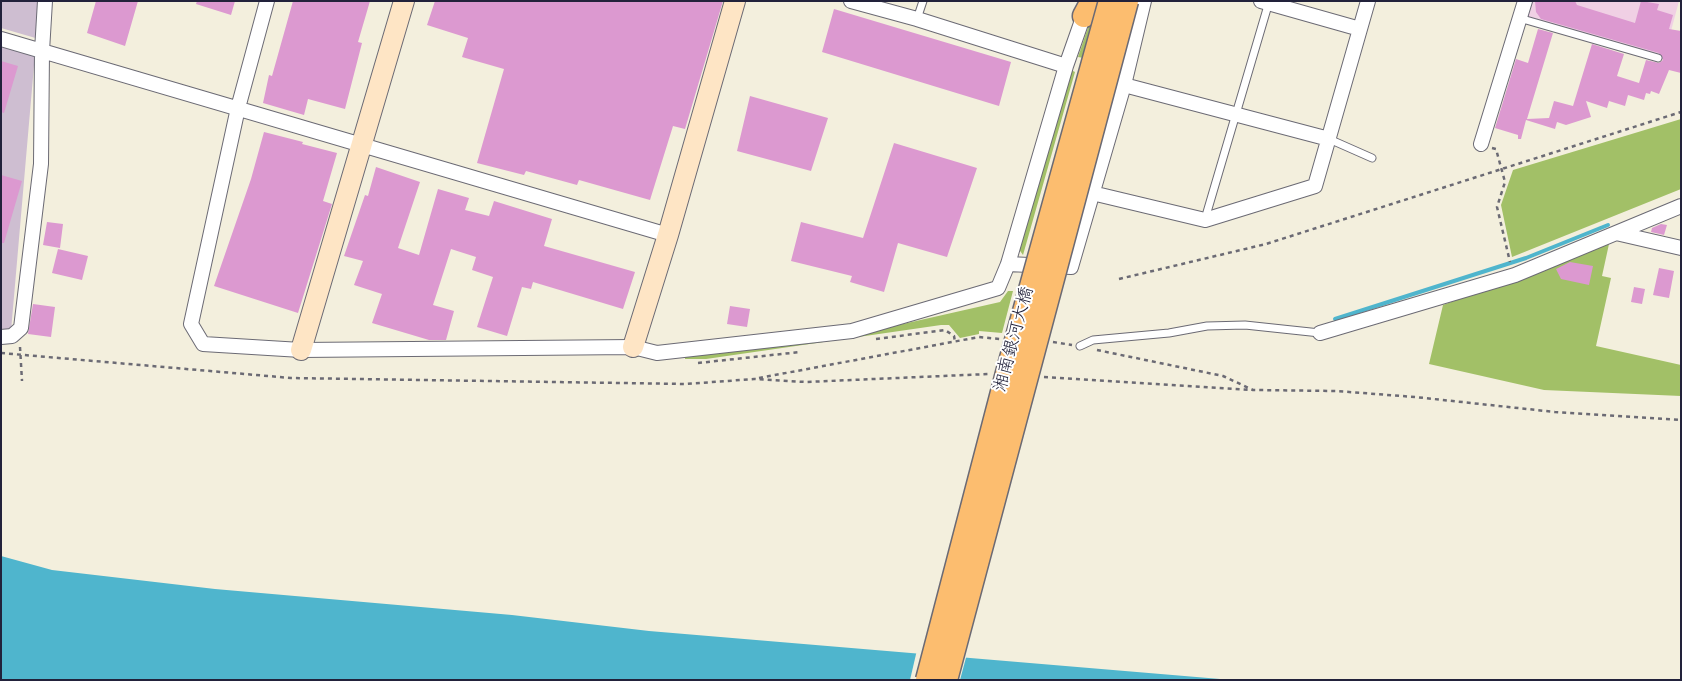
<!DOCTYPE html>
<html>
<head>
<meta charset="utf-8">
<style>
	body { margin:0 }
	#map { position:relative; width:1682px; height:681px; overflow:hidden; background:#f3efdd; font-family:Dekko,sans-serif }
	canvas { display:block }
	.frame { position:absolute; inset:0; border:2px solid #22223b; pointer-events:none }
</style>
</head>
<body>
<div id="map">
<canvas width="1682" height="681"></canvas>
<div class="frame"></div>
</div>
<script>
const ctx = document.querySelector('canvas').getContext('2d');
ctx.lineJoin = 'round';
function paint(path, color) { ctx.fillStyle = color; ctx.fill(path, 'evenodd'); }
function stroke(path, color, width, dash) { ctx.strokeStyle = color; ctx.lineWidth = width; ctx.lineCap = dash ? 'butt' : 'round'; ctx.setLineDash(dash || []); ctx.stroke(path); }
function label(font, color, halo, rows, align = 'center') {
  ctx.font = font + ' Dekko,"Klee One",sans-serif'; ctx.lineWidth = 4; ctx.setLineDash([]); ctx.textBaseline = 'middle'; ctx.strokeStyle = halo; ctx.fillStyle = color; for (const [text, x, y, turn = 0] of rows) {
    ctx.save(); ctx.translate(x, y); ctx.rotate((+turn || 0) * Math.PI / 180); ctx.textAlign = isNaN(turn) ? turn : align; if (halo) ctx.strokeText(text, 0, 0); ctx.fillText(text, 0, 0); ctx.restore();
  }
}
paint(new Path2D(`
	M1530,1h149l-15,56 -138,-40z`), '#f0d0e4');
paint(new Path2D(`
	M1,1h41l-3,38 -38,-11z
	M1,44l34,10 -24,277 -10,-1z`), '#cebed1');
paint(new Path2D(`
	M1097,1h4l-17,57 -6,-1z
	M1071,70l4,2 -52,183 -5,-7z
	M1681,119v70l-169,68 -11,-52 12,-35z
	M1609,244l-7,32 9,2 -15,68 85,19v31l-137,-6 -115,-26 14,-59z
	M1008,291h5l-11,42 -23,-2v3l-19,4 -11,-13h-8l-235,34h-21v-3l187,-25 128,-29z`), '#a2c067');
paint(new Path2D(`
	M1,556l51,14 163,19 297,26 137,16 583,49h-1231z`), '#4fb5cd');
paint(new Path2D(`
	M917,650l50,4 -7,26h-50z`), '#f3efdd');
stroke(new Path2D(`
	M1335,319l191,-61 82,-33`), '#4fb5cd', 4);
paint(new Path2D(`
	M96,1h42l-13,45 -38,-13z
	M197,1h38l-4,14 -35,-11z
	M293,1h77l-12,41 4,1 -17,66 -37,-10 -4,16 -41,-12 6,-28 3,1z
	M435,1h288l-38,128 -12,-3 -23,74 -71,-20 -2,5 -51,-14 -2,4 -47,-12 27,-94 -42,-12 6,-19 -41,-13z
	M1535,1h40l2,4 58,18 6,-22 18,3 -2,6 16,5 -4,14 12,2v42l-12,-3 -10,24 -8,-3 -1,3 -4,-1 -2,7 -16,-5 -3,11 -16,-5 -2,7 -21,-7 5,16 -25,8 -9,-3 -2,7 -29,-9 -5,19h-3v-4l-23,-7 21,-69 12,4 10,-34 15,4 -26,86 22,-1 5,-17 19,5 19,-62 32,10 -7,22 22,7 7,-23 13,3 4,-3 -4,-7 -118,-34 -5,-7z
	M834,9l177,53 -12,44 -177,-54z
	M1,61l17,5 -14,47 -3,-1z
	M750,96l78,22 -17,53 -74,-20z
	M264,132l39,10 -1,2 35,9 -14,48 9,3 -34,109 -84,-27 37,-107z
	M894,143l83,25 -30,89 -49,-14 -14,49 -34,-10 2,-6 -61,-15 10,-39 62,16z
	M376,167l44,15 -22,66 21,7 19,-66 31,9 -4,12 24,6 5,-15 58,18 -8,27 91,26 -12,37 -90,-27 -2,7 -9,-2 -15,49 -30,-9 16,-50 -21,-7 4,-13 -25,-8 -18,56 21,6 -8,29h-17l-57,-17 10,-29 -28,-9 9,-24 -19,-5 21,-61 3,1z
	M1,175l21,6 -18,62h-3z
	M47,222l16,2 -3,24 -17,-3z
	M1661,224l6,1 -3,10 -13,-3 1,-4z
	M58,249l30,7 -6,24 -30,-7z
	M1570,262l23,4 -4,19 -28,-6 -5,-10z
	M1659,268l15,3 -5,27 -16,-3z
	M1634,287l11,2 -3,15 -11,-2z
	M33,304l22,3 -4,30 -23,-3z
	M730,306l20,3 -3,18 -20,-3z`), '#dc99d0');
const lane = new Path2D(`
	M1519,18l139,40
	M917,19l6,-18
	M1329,139l43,19
	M1205,219l64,-217
	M1080,346l13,-6 76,-7 38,-7 38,-1 75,8`);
const street = new Path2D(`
	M267,1l-29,107 -47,216 12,20 98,6 332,-3 24,6 195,-22 146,-43 10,-24 58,-198 20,-57
	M851,1l66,18 149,47
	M1261,1l99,28
	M1,39l667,196
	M1124,85l205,54
	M1481,144l44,-143
	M1092,193l113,27 110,-34 53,-185
	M1616,233l65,15
	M1008,264l63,3 53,-182 20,-84
	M1320,333l195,-58 166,-69
	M1,337l11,-1 9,-8 20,-164 1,-113 3,-50`);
const secondary = new Path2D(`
	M633,347l35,-112 67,-234
	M301,350l103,-349`);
const primary = new Path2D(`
	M1084,16l8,-15`);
stroke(lane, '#6b6a74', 9);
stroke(street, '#6b6a74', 16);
stroke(secondary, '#6b6a74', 22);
stroke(primary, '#6b6a74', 25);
stroke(new Path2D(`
	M1492,148l4,1 9,33 -8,25 13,55
	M1119,279l147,-35 415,-132
	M876,339l69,-9 9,6 1,6
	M1053,342l19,3
	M20,347l2,34
	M1097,350l126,26 30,14 83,1 79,6 140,15 126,8
	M1,353l290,25 395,6 68,-5 52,3 182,-8
	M698,363l102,-11
	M1044,377l207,13
	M759,378l220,-41 21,2`), '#6b6a74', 2.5, [4, 4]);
stroke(lane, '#fff', 7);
stroke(street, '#fff', 14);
stroke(secondary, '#fee5c5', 20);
stroke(primary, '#fcbd6f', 22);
const primaryBridge = new Path2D(`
	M927,680l80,-307 103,-372
	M946,680l181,-679`);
stroke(primaryBridge, '#6b6a74', 25, []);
stroke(primaryBridge, '#fcbd6f', 22);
label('18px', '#22223b', '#fff', [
	["湘南銀河大橋",1016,340,-75]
]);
</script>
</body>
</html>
